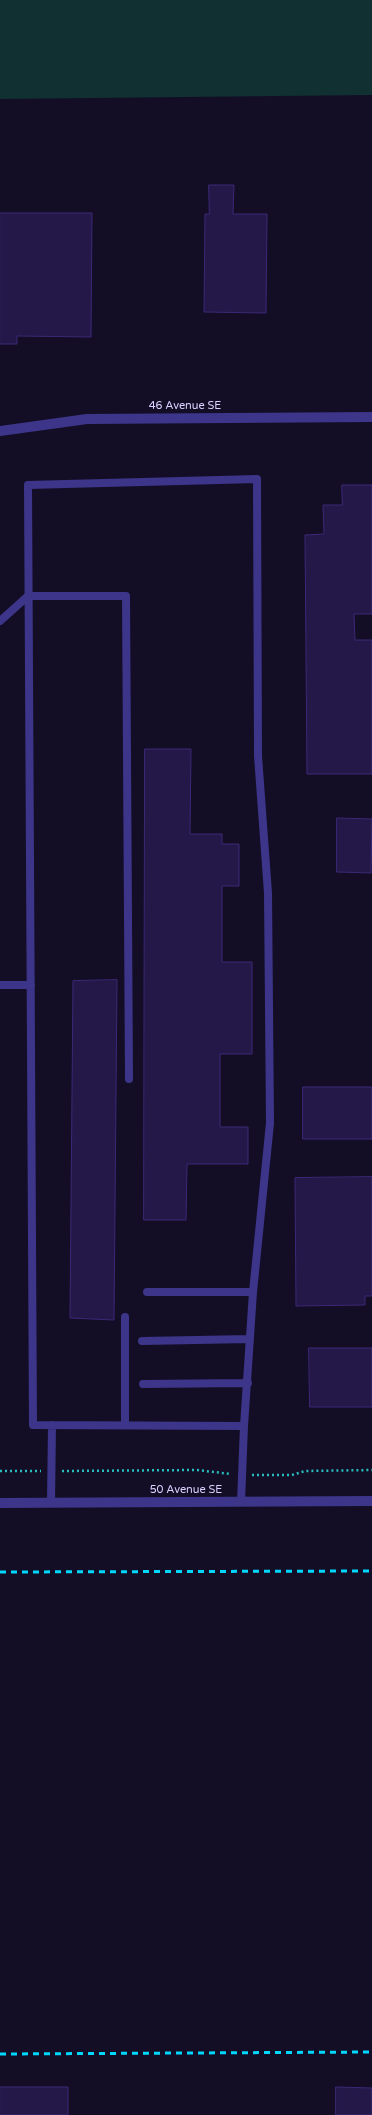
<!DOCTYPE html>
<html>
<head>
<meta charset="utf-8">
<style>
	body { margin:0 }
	canvas { display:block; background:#130d26 }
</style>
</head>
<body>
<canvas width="372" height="2115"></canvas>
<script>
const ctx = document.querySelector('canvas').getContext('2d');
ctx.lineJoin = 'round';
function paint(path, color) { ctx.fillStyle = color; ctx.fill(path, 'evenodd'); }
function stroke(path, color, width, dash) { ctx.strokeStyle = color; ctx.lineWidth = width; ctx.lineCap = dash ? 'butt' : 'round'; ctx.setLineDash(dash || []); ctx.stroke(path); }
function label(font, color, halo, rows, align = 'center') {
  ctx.font = font + ' "Varela Round",sans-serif'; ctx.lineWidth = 3; ctx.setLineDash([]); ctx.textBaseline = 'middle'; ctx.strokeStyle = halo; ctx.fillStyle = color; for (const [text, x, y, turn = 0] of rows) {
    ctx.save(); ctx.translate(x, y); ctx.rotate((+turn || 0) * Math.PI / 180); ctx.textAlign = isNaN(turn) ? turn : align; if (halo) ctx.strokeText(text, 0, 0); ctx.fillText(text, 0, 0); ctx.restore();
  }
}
paint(new Path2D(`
	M0,0h372v95l-372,4z`), '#103031');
const building = new Path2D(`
	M209,185h25l-1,29h34l-1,99 -62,-1 1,-98h4z
	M0,213h92l-1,124 -74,-1v8h-17z
	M342,485h30v129h-18l1,26h17v134h-65l-2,-239 19,-1 -1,-29h19z
	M145,749h46l-1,85h32v10h17v42h-17v76h30v92h-32v73h28v37h-61l-1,56h-42z
	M337,818l35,1 -1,54 -34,-1z
	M117,980l-3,340 -44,-2 3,-337z
	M303,1087h69v52h-69z
	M372,1177v119h-7v9l-69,1 -1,-128z
	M309,1348h63v59h-62z
	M0,2087h68v28h-68z
	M336,2087l36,1v27h-36z`);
paint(building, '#241849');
stroke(building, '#3b2876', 1);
stroke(new Path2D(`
	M0,1471h41
	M62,1471l135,-1 34,4
	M252,1475h40l13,-4 67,-1`), '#26bfbe', 2.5, [2, 3]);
stroke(new Path2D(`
	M0,621l28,-25h98l3,483
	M0,985h31
	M147,1292h106
	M142,1341l108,-2
	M143,1384l105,-1
	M125,1425v-108
	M51,1502l1,-77
	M241,1502l3,-76 9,-134 17,-169 -2,-230 -10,-137 -1,-277 -229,6 5,940 211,1`), '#3c3589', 8);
stroke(new Path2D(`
	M0,431l87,-12 285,-2`), '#3c3589', 10);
stroke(new Path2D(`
	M0,1503l372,-2`), '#3c3589', 10);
stroke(new Path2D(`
	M0,1572l372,-1
	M0,2054l372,-2`), '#00d7fd', 3, [6, 5]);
label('11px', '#dad2ff', '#130d26', [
	["46 Avenue SE",185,406],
	["50 Avenue SE",186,1490]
]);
</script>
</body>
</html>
